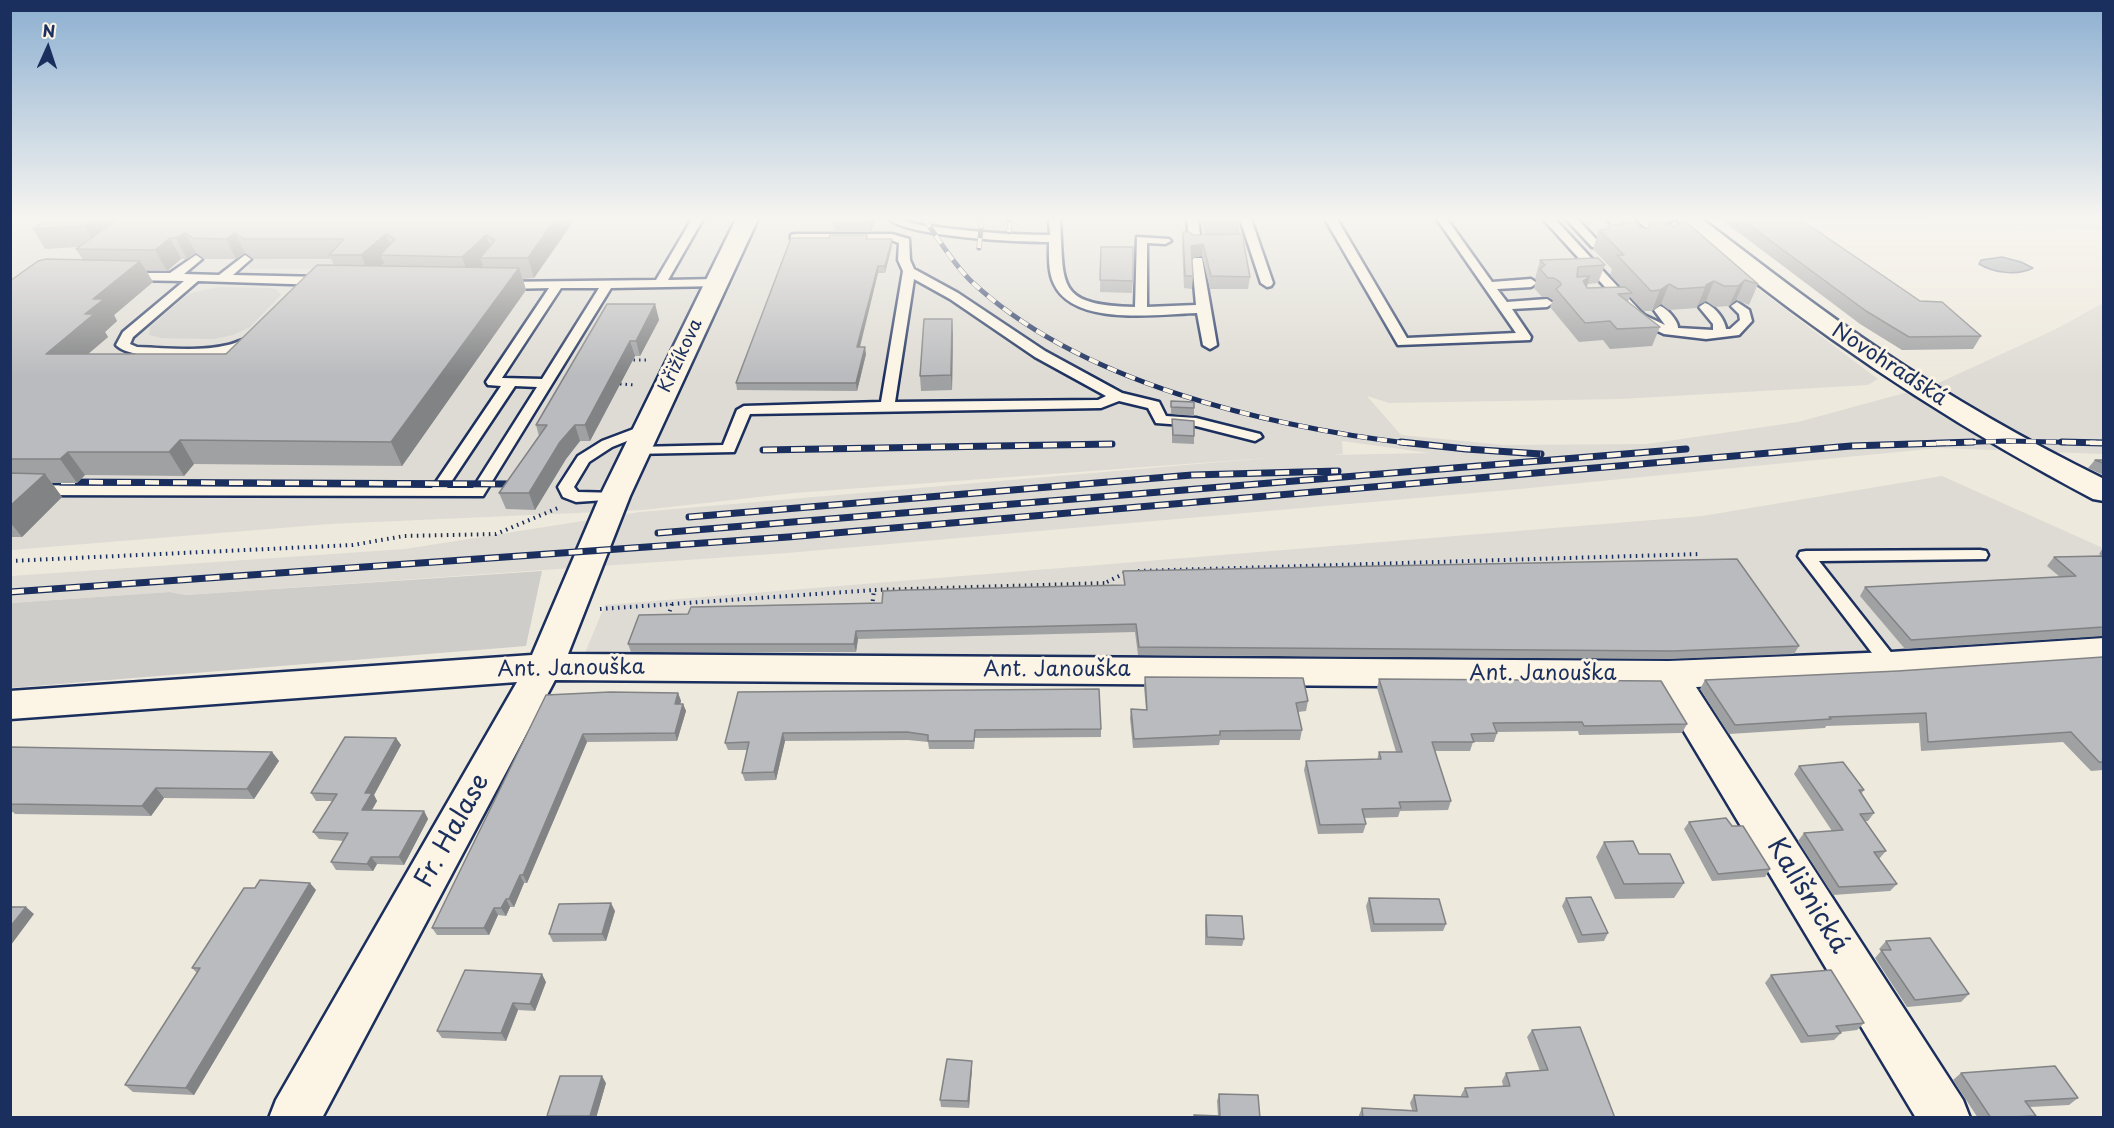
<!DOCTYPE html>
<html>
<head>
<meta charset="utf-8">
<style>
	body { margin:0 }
	#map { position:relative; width:2114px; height:1128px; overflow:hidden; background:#eee9dd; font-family:"Playpen Sans",sans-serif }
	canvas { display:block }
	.frame { position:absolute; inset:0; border:12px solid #1b2f5e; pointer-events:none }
	.north { position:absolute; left:18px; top:18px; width:60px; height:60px; -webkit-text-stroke:4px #fcf5e5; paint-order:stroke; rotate:3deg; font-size:16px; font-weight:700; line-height:24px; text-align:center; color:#1b2f5e }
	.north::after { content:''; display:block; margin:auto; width:21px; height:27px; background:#1b2f5e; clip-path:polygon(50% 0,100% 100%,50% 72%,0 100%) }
</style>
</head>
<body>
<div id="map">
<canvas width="2114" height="1128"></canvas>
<div class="frame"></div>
<div class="north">N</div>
</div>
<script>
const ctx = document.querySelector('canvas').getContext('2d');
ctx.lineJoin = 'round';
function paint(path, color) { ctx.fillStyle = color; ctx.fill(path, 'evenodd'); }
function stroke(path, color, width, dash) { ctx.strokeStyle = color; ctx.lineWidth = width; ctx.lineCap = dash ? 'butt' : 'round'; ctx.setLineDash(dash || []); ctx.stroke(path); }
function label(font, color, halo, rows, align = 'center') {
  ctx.font = font + ' "Playpen Sans",sans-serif'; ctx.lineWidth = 6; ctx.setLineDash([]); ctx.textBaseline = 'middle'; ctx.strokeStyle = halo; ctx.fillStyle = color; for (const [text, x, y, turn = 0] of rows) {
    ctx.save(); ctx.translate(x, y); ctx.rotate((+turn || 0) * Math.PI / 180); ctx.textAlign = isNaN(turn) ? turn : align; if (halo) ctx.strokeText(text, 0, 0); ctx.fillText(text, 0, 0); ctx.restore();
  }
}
paint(new Path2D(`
	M17,219h1641l9,10 19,6 192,144 -10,6 -247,14 -232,4 -22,-7 34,39 104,10 142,-1 151,-22 136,-37 122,-56 47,-26v151l-164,-6 -430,42 -722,63 -572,40 -29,2 -16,-3 -159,11v-27l394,-27 235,-37 627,-54 -473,35 -151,17 -313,14 -319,26 -1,-327zM1342,441l87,12 -96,2 10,-1z
	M1887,219h216l1,10h-1z
	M1942,476l161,72v103l-212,14 -1312,2 26,-62 1097,-89z`), '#dedbd4');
paint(new Path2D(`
	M251,259l129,1 -18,9h-112l-2,-4z
	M219,287l51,1 6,1 5,6 -31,32 -17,8 -19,4 -53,-1 -12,-3 1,-8 35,-30 6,-4z
	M542,571l-16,75 -515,42v-85l159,-11 16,3z`), '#cfcdca');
const water = new Path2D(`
	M2002,257l19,5 12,6c-16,8 -39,5 -54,-4l2,-4z`);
paint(water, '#a2a7af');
stroke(water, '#6c778f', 1.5);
const service = new Path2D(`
	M692,219h11l-35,61 48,-1 6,4 -2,3 -109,2 -128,208 -473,-1v-10l422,3 69,-102 -13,-1 -2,-3 63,-94 -45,1 -4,-1v-6l156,-2zM561,288h38l-57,91 -40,-1zM515,386l22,1 -64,101h-26z
	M889,219c13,0 21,4 33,6 42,6 85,10 128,10l-1,-16h11c4,67 -5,86 75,88l2,-70 32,2 2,2 -6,3 -18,-1v64l49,-2 -4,-45 2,-2h8l15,87 -7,4 -7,-4 -6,-32c-39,1 -123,14 -143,-29 -6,-12 -5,-28 -5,-42 -30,0 -140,-5 -160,-23z
	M1187,219h11l3,24 -2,2h-8l-2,-2z
	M1240,219h11l22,64 -2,3 -4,1 -6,-4z
	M1325,219h12l70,119 109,-5 -79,-114h10l45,63 39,-3 6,4 -6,4 -34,2 10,13 40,-3 6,4 -6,4 -35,2 19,28 -1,3 -132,5z
	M1543,219h12l89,96 21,10 -11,-15 6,-4c7,2 19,16 18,22l35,2v-6l-14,-17 6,-4c9,3 20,16 21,26h4l10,-9 -1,-6 -8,-8 6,-4 12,8 3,11 -13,14 -33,4 -42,-5 -28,-13z
	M1566,219h11l23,24v4h-8z
	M1607,219h11l20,19v4h-8z
	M1636,219h38l-5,3 -17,1 19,17 -2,2h-8z
	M795,234h97l17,5 1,21 4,9 44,24 87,58 77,42 37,9 7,14 30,2 64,16 2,3 -7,4 -59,-15 -40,-3 -8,-15 -29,-7 -18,7 -351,6 -16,38 -103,2 -2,-3 7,-4 87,-2 14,-35 7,-4 137,-4 22,-131 -5,-11 1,-17 -8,-3 -100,-1v-4zM914,279l36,20 85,58 71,39 -8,4 -203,2z
	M196,255l6,4 -18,15 35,1 26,-20 6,4 -18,16 89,2 6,4 -6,4 -124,-4 -65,56 -3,7 7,3c30,1 62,5 91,-2 10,-2 18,-9 28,-7l1,3c-18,20 -123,23 -141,4l7,-13 61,-51 -55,-1 -6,-4 2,-3h45z
	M647,424l7,4 -2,3 -40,16 -23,15 -15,25 4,5 42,1 3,3 -3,3 -44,3 -13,-5 -5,-10 20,-31 24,-15z
	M1980,550l6,1 2,4 -2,4 -167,2 78,99 3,5 -3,5 -6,2 -6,-2 -87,-114 2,-4 6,-1z`);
const minor = new Path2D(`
	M736,219h22l-128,277 -62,158 1101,7 222,-9 213,-14v26l-213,14 -195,9 267,413 7,18h-54l-258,-430 -1103,-8 -233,438h-53l7,-18 241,-418 -507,37v-28l522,-36 68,-159z`);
const secondary = new Path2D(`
	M1677,219h25c59,45 118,91 180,132 71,48 145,90 222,128v22l-11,-2c-121,-64 -234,-136 -342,-220 -18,-14 -62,-43 -74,-60z`);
stroke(service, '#1b2f5e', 5);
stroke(minor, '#1b2f5e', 5);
stroke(secondary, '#1b2f5e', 5);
stroke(new Path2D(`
	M628,360h21
	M620,384l16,1`), '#1b2f5e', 3, [1.5, 4]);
stroke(new Path2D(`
	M10,561l343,-16 51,-9 92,-2 62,-26
	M1138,571l563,-17
	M1107,582l18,-9
	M872,607l2,-17 233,-7
	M600,609l274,-19
	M668,617l4,-13`), '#1b2f5e', 4, [1.5, 4.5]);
paint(service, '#fcf5e5');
paint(minor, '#fcf5e5');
paint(secondary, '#fcf5e5');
const railFar1 = new Path2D(`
	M924,219c15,20 29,45 47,62 108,102 299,146 443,163
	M1009,232l1,-13
	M979,248l3,-29
	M1926,444l82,-3 96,2`);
const rail = new Path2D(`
	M1401,442l65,7 75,5
	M2062,442l42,1
	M763,450l349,-6
	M61,482l454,2
	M689,517l503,-42 146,-4
	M658,533l1028,-84
	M10,592l778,-55 1063,-91 122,-4`);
stroke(railFar1, '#1b2f5e', 5);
stroke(rail, '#1b2f5e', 7);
stroke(railFar1, '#fcf5e5', 4, [10]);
stroke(rail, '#fcf5e5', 4.5, [14]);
paint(new Path2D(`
	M48,219h527l-41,59 -11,1 3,11 -124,176 -208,-2 -10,12 -99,-1 -8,8h-25l10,14 -40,40h-12v-256l73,-21 -7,-11 2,-2 -33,2 -12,-20zM196,253l8,6h32l9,-6 8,6h78l3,6 -108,89h-138l20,-17 -3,-5 12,-11 -3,-6 39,-33 -7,-12 21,1 14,-12h6z
	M832,219h43l-4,13h-37z
	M1202,219h38l-1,15 11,43 -2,12h-38l-8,-33 -10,2 1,18 -1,13 -8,-1 -2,-44 1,-12 9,3h13z
	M1722,219h78l120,82 61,35 -8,13 -71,1 -42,-26 -138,-104z
	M1934,219h43l-1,2z
	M1609,225l31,3 118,56 -9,21 -13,-5 -7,6 -14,1 -9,-6 -8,4 -1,3 -28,2 -8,-6 -9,7h-9l-13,-14 -2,5 32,25 -8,19 -42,3 -7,-9 -24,2 -29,-35 3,-7 -5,-3h-6l-8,-9 2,-8 -1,-1 5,-19 65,5 -7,18 -10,1 -1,4 34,-1 -11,-12 2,-6 -19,-20 6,-19 8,-1z
	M867,235l1,4 24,7 -7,27h-7l-18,74 6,7 -9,37 -120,-1 -1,-7 93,-145z
	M1101,247l32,34 -1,12 -32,-1z
	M655,304l4,16 -19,36h-5l-45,85h-10l-14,18 -31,51 -29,-1 -7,-16 40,-57 -3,-11z
	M953,333l-1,57 -31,1 -1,-15z
	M1171,401l23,7v8l-23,-2z
	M1172,419l22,17v8l-22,-1z
	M2095,460h8v15l-15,-7z
	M2103,548v88l-198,13 -45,-53 5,-9 195,-10 -13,-11 7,-9 48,-1 -3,-2z
	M1123,571l676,75 -5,8 -125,5 -531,-4 -3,-23 -277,7 -2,13h-225l-3,-8 60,-30 194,-11 242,-18z
	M2103,657v113l-12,1 -28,-29 -142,9 -2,-28 -93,3 -1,2 -96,6 -29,-45 5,-9 193,-9z
	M1145,677l163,24 -2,10 -8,1 4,18 -2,10h-80l-1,5 -86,3 -3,-30 1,-9 15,1 -2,-23z
	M1379,679l308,45 -5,9 -103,2 -1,-4 -81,1v1l-3,9h-21l-3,9h-35l16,50 -3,9 -48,1 -2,6 -34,1 2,6 -3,9 -45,1 -14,-64 2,-9 71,-1 2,-8h17l-19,-64z
	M738,692l363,37v8l-126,1 -1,11h-45l-1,-7 -20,-2 -123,1 -9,39 -31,1 -3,-8 5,-23h-19l-3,-7z
	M678,693l3,8 -1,3h3l3,7 -9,30 -90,1 -60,141h-3l-10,24h-4l-4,9 -8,-1 -9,20h-52l-5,-7 114,-233z
	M396,738l5,7 -27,50 3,6 -5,9 52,1 4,8 -24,46 -27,-1 -4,7 -37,-1 -5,-8 13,-21 -25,-2 -6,-7 20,-31h-17l-5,-8z
	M10,747l262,5 7,9 -25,38 -90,-1 -13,18 -136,-2 -2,-2h-3z
	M1799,766l65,24 -3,4 13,19 -6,8h-3l21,30 -7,8 18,25 -7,7 -57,4 -35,-54 6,-8 28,-2 -38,-57z
	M1689,822l43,4 38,43 -5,8 -53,4 -28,-52z
	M1604,842l35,12 45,29 -10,15 -59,1 -19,-42z
	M255,888l61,2 -122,205 -61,-3 -8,-7 72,-112 -5,-5z
	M1369,898l77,26 -3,7 -72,1 -5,-26z
	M1566,898l42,35 -4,8 -26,2 -16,-37z
	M615,911l-9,30 -53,1 -4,-8z
	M1206,915l38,24 -2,7 -37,-1v-23z
	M1886,941l83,53 -8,8 -54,5 -32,-49 6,-7 -2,-2z
	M1771,975l93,48 -7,7 -16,2v1l-7,7 -33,3 -36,-60z
	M546,982l-11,29 -17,-1 -12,31 -64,-3 -5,-7z
	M1532,1030l83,88h-256v-3l3,-7 50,2 -2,-7 4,-8 47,2v-2l4,-7 38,-2 -1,-5 4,-8 34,-2 -13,-34z
	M972,1061v7l-3,40 -28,-1 -1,-7z
	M1961,1073l117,25 -9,7 -39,2 6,9 -1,2h-57l-25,-38z
	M606,1083l-10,35h-48l-1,-2z
	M1219,1094l41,24h-66v-3l24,1 -1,-15z`), '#a0a1a3');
paint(new Path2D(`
	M96,219h39l-38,27 -12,-20z
	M555,219h20l-41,59 -6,-20z
	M869,219h6l-4,13z
	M185,233l11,20 -9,6 -11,-21z
	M235,233l10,20 -9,6 -10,-20z
	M386,234l8,20 -14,1 4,8 -14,13 -9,-21z
	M486,235l7,20 -13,3 3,7 -13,13 -8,-21z
	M170,238l11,21 -14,12 -12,-21z
	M892,239v7l-7,27v-7z
	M1203,244l-1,12 -12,2 1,-12z
	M140,261l13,21 -39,33 3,6 -12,11 3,5 -46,39 -16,-22 39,-40 8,-15z
	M878,266v7l-20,81 -1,-7z
	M519,268l7,22 -124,176 -11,-24z
	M1590,276l-6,19 -1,-14z
	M1745,280l-9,20 -7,6 9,-20z
	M1714,281l-8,20 -8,4 8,-20z
	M1669,284l-8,20 -9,7 8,-21z
	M655,304l4,16 -19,36 -4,-15z
	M952,319l1,14 -1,57 -1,-15z
	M630,341l5,15 -45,85 -5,-16z
	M865,347l1,7 -9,37 -1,-8z
	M575,425l5,16 -14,18 -31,51 -6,-17 31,-51z
	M180,440l14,24 -10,12 -15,-24z
	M68,452l17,23 -8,8 -17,-24z
	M45,474l17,23 -40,40 -12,-15v-16z
	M856,631l2,8 -2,13 -2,-8z
	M678,693l3,8 -3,11 -3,-8z
	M683,704l3,7 -9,30 -2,-8z
	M783,733l2,8 -9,39 -2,-8z
	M583,734l4,8 -60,141 -4,-8z
	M396,738l5,7 -27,50 3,6 -10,17 -5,-8 3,-17z
	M272,752l7,9 -25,38 -7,-10z
	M156,788l8,10 -13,18 -9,-10z
	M424,811l4,8 -24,46 -5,-8z
	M371,857l6,7 -4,7 -6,-7z
	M520,875l4,8 -10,24 -5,-8z
	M310,883l6,7 -122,205 -8,-7z
	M506,899l4,8 -4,9 -5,-8z
	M611,903l4,8 -9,30 -4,-7z
	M26,907l8,7 -23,31 -1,-18z
	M494,908l4,7 -9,20 -5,-7z
	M542,974l4,8 -11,29 -5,-7z
	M513,1003l5,7 -12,31 -5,-8z
	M972,1061v7l-3,40 -1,-7z
	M602,1076l4,7 -10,35h-5l-1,-2z`), '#828385');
const building = new Path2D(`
	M48,219h48l-11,7 -52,3z
	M118,219h437l-27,39h-48l15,-18 -9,-5 -24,22 -82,-2 15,-16 -9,-5 -25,21h-32l15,-16h-101l-8,-6 -9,6 -33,-1 -8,-5 -9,5h-6l-15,12 -79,-1z
	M1205,219h35v3h-34z
	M1741,219h59l120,82 22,1 39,34 -72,1 -43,-26z
	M1685,221l73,63 -13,-4 -7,6h-14l-10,-5 -8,4v2l-28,2 -9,-5 -9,6 -9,1 -34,-36h7l-25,-25 9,-1 1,-4 26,-2 5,5h8l2,-5 14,-1 9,5z
	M1183,232h7l2,3 50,-1 8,43 -39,-1 -8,-32 -12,2 2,30h-8z
	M830,235h37l-1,4h26l-7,27h-7l-21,81h8l-9,36h-120l55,-145h38z
	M1101,247h32v34l-33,-1z
	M1598,258l7,7 -27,2 -1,10 13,-1 -7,5 4,7 38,-1 7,6 -14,1 42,33 -43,2 -7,-8 -25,2 -29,-34 5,-4 -1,-3 -6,-4h-6l-8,-9 5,-4 -5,-5z
	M46,259l94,2 -47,38h11l-19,15h9l-48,40h180l91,-89 202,3 -128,174 -211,-2 -11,12h-101l-8,7h-50v-178l28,-20z
	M607,304h48l-19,37h-6l-45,84h-10l-15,17 -31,51h-30l48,-68h-11z
	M924,319h28l-1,56 -31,1z
	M1171,401l23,1v6l-23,-1z
	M1172,419l22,2v15l-21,-1z
	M2095,460h8v3z
	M10,473l35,1 -35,32z
	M2103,556v71l-192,13 -46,-53 211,-11 -22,-19z
	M1737,559l62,87 -126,5 -534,-4 -3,-23 -280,7 -2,13h-226l11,-29 49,-1 3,-7 191,-4 1,-12 24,-1 218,-5 -2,-14z
	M2103,657v105h-4l-28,-30 -143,10 -2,-29 -97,4 2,2 -96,6 -30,-45 193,-9z
	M1145,677l158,1 5,23 -12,2 6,27 -82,1v4l-86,4 -3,-30 16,1z
	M1379,679l282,2 26,43 -103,2 -2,-4 -89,1 4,10 -26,1 3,8h-42l19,59 -52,1 2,6 -39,1 4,15 -46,1 -14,-64 75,-2 -2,-7h23z
	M1099,689l2,40 -126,1 -1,11h-46v-6l-21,-3 -124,1 -9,39 -32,1 7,-31 -24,1 13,-51z
	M610,692l68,1 -3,11h8l-8,29 -92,1 -60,141h-3l-11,24h-3l-5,9h-7l-10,20h-52l114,-233z
	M345,737l51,1 -31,55h7l-10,17 62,1 -25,46h-28l-4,7 -36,-2 17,-29 -35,-1 24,-38 -26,-1z
	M10,747l262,5 -25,37 -91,-1 -14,18 -132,-2z
	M1843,762l21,28h-5l15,23 -14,1 26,37 -12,1 23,32 -58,3 -35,-54 39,-3 -44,-64z
	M1726,818l6,8h11l27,43 -52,5 -29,-52z
	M1633,841l6,13h31l14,29 -60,1 -20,-42z
	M260,880l50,3 -124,205 -61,-3 75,-117h-8l52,-80h11z
	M1591,897l17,36 -26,2 -16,-37z
	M1369,898l70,1 7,25h-72z
	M611,903l-9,31h-53l10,-30z
	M10,907h16l-16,20z
	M1206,915l36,1 2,23 -37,-2z
	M1930,938l39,56 -54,6 -34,-50h10l-5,-9z
	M465,970l77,4 -12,30 -17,-1 -12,30 -64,-2z
	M1831,970l33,53 -28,3 5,7 -33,3 -37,-61z
	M1580,1027l35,91h-252l-1,-10 55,3 -3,-16 54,2 -3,-9 45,-2 -4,-13 42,-3 -16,-40z
	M947,1059l25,2 -4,40 -28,-1z
	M2055,1066l23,32 -53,3 11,15 -45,2 -30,-45z
	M560,1076h42l-12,40h-43z
	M1219,1094l39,1 2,23h-66v-3l26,1z`);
paint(building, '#babbbe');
stroke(building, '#828385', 1.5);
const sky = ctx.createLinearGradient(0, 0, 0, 377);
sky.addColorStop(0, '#8cafd1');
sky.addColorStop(0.58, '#f7f5f0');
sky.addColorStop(1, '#f7f5f000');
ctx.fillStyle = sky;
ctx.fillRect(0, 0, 2114, 377);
label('18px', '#1b2f5e', '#fcf5e5', [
	["Křižíkova",681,356,-65]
]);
label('21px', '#1b2f5e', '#fcf5e5', [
	["Novohradská",1889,365,33],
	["Ant. Janouška",571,669,-1],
	["Ant. Janouška",1057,670],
	["Ant. Janouška",1543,674]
]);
label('26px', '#1b2f5e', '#fcf5e5', [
	["Fr. Halase",453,831,-61],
	["Kališnická",1807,896,58]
]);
</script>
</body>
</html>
